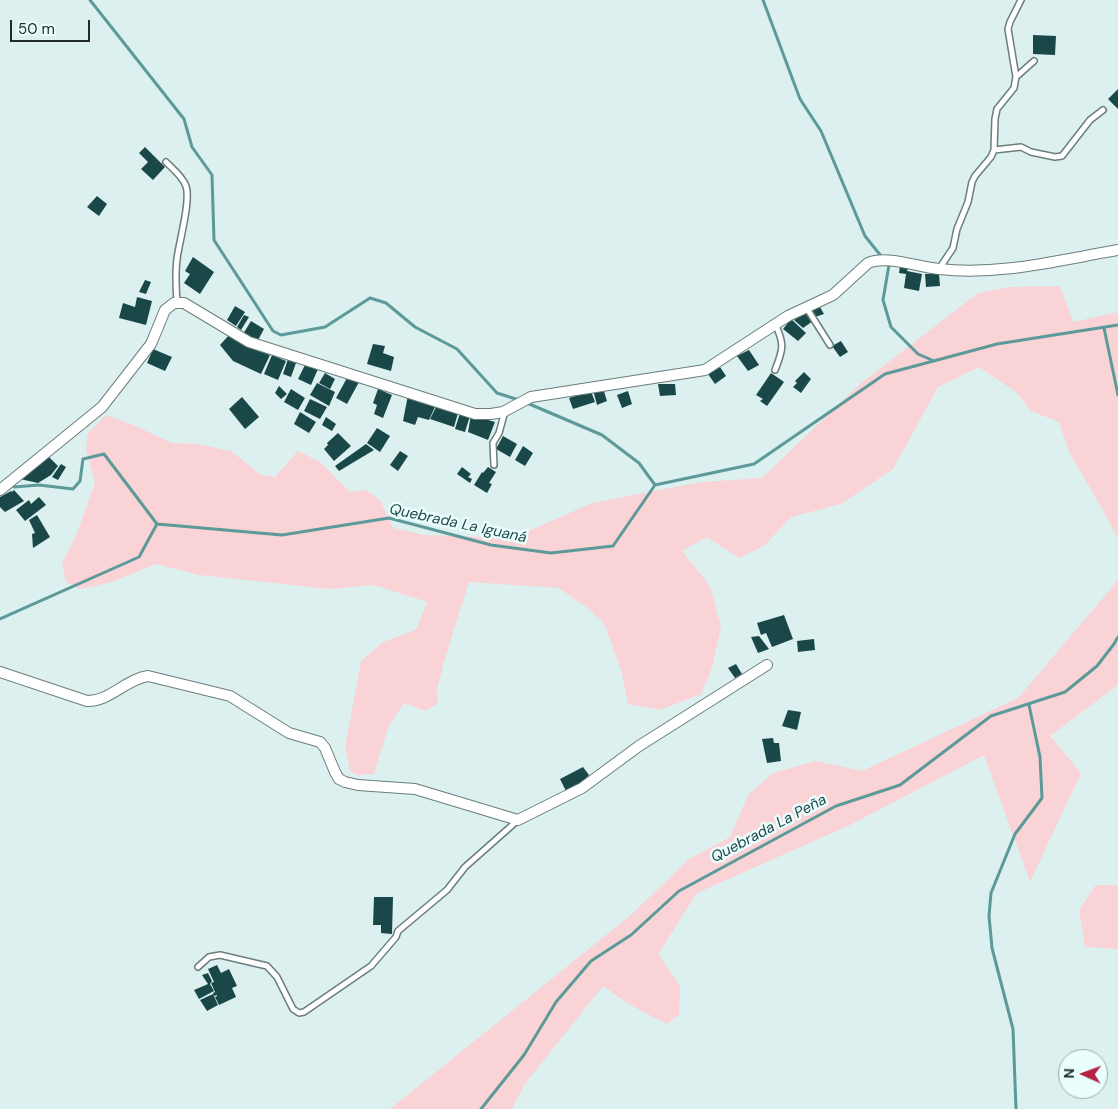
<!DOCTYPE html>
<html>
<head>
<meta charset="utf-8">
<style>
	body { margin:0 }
	#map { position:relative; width:1118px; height:1109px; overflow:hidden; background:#dcf0f0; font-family:"DM Sans",sans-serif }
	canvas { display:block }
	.north { position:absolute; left:1058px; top:1049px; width:50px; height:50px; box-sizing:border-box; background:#eafefd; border:1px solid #9aa9a9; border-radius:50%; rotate:272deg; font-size:14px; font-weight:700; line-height:20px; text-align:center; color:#232a2a }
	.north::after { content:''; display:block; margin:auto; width:18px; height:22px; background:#b42246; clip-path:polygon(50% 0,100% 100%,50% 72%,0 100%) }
	.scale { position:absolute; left:10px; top:20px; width:80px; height:22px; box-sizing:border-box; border:2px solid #232a2a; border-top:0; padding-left:6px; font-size:15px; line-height:18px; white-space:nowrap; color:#232a2a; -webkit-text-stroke:4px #eafefd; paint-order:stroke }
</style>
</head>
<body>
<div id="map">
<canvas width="1118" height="1109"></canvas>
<div class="north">N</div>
<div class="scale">50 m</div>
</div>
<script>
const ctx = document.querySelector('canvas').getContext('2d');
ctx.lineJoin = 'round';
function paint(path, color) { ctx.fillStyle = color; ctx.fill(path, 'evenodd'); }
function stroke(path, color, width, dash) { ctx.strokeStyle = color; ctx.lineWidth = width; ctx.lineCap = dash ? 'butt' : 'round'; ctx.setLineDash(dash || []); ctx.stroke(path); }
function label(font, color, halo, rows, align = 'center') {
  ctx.font = font + ' "DM Sans",sans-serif'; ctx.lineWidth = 5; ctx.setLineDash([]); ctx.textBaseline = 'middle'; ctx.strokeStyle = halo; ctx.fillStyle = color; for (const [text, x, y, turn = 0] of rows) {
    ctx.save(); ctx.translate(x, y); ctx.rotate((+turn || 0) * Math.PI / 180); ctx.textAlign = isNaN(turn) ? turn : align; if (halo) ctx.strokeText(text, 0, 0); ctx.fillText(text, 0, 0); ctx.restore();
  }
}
paint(new Path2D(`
	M1060,286l13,36 45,-10v227l-22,-41 -26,-44 -11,-32 -28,-11 -15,-19 -37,-25 -41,20 -45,82 -52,35 -50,13 -26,28 -26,13 -32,-21 -25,14 28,35 11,41 -9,41 -11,26 -41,16 -32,-6 -7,-34 -17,-47 -15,-14 -30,-21 -90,-6 -24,76 -8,31 1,14 -13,8 -21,-8 -16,25 -14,46 -17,1 -7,-4 -5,-23 16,-87 22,-19 33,-12 11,-28 -53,-17 -45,4 -130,-14 -43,-11 -44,18 -32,7 -14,-7 -4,-18 15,-31 18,-50 -9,-33 2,-17 18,-18 25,9 41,19 24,1 35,7 30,24 14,2 23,-26 22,11 30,30 16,-2 14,10 13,28 32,7 88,3 79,-35 109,-21 61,-4 98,-94 118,-91 32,-6z
	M1118,578v107l-68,51 31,37 -51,109 -46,-127 -134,70 -153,68 -39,61 22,32 -1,29 -12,9 -37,-19 -27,-19 -79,99 -12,24h-122l241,-194 58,-56 41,-22 18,-42 25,-22 43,-12 46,10 156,-73 96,-113z
	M1096,885h22v64l-33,-2 -6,-38z`), '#fad3d6');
stroke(new Path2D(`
	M90,0l94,119 8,28 20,28 2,65 59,91 8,4 44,-8 45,-29 16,5 29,24 42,22 40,44 22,7
	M763,0l37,99 21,32 44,105 16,20
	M889,265l-6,35 8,27 27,27 16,7
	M1104,328l14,67
	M527,403l75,32 37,28 16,22
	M14,487l25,-2 34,4 7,-8 3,-22 21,-5 53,70
	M0,619l139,-62 18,-33 125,11 107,-17 102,27 60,8 62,-7 42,-61 99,-21 131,-90 112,-30 121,-19
	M481,1109l43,-54 32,-53 35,-41 40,-26 48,-44 157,-85 64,-21 91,-69 74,-24 32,-26 17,-22 4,-7
	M1016,1109l-3,-80 -21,-81 -3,-32 2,-23 24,-59 27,-36 -2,-41 -11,-52`), '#5c9999', 3);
paint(new Path2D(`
	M1033,35l23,1 -1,19 -22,-1z
	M1118,89v20l-10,-10z
	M145,147l20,20 -12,13 -12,-11 7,-7 -9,-9z
	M97,196l10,8 -8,12 -12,-9z
	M193,257l21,15 -14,22 -16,-11 6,-9 -5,-3z
	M900,266l8,2 -1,3 15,3 -3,17 -15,-3 2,-14 -7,-1z
	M925,274h14l1,12 -14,1z
	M145,280l6,2 -5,12 -7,-2z
	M137,297l15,4 -6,24 -27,-7 4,-15 12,4z
	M235,306l10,6 -9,14 -9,-6z
	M820,307l4,7 -9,3 -5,-6z
	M805,312l8,9 -10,7 -9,-8z
	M244,315l5,2 -8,13 -4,-3z
	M791,319l15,14 -8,8 -15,-12z
	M251,321l13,8 -7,13 -14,-8z
	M229,335l16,11 25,9 -9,19 -28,-13 -13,-16z
	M841,341l7,11 -8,5 -8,-11z
	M373,344l12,2 -2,7 11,4 -3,14 -24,-7z
	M153,349l19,8 -7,14 -18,-8z
	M749,350l10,15 -11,6 -11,-15z
	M272,355l14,6 -8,19 -14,-6z
	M288,359l8,4 -5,14 -8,-3z
	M306,363l12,6 -7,16 -13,-6z
	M720,367l6,9 -11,8 -7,-10z
	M804,372l7,7 -10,14 -8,-6 4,-4 -2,-2z
	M325,373l10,6 -5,10 -11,-6z
	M771,373l13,9 -17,24 -7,-5 3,-2 -7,-4z
	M348,376l11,6 -12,22 -11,-6z
	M317,383l18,9 -6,14 -19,-11z
	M658,384h17l1,11 -16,1z
	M279,386l8,8 -6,5 -6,-6z
	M603,388l4,13 -10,4 -4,-15z
	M291,389l14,9 -7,12 -14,-8z
	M378,389l14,6 -9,23 -9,-4 3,-9 -4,-2z
	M591,391l4,11 -22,7 -4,-11z
	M628,391l4,13 -10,4 -5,-13z
	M408,395l27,12 -6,13 -11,-3 -3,8 -12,-4z
	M242,397l17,20 -14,12 -16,-20z
	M310,399l17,8 -7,12 -16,-8z
	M437,405l21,8 -4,14 -24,-8z
	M300,412l16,10 -7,11 -15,-9z
	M460,413l10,3 -5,16 -10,-3z
	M471,415l24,7 -7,18 -20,-8z
	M326,417l10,7 -4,7 -10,-6z
	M377,428l13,8 -10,16 -13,-9z
	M338,433l13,13 -17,15 -10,-12 4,-4 -1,-2z
	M503,436l14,8 -7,13 -14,-8z
	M366,444l8,6 -35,21 -4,-5z
	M523,446l10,7 -8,13 -10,-6z
	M400,451l8,5 -10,15 -8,-6z
	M48,456l10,10 -7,9 -13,8 -18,-4 2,-4 20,-12z
	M61,464l5,3 -8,13 -6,-3z
	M462,467l9,7 -3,3 4,2 -2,4 -13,-9z
	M488,467l8,5 -7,11 3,1 -5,9 -13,-8 8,-13 1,1z
	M14,490l10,11 -19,11 -5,-5v-10l11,-6 1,1z
	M39,497l7,8 -21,16 -9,-11 13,-10 2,4z
	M37,515l13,22 -17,11 -1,-14 3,-1 -6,-13z
	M784,615l9,24 -21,8 -6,-14 -5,2 -4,-12z
	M759,636l10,13 -11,4 -7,-16z
	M814,639l1,11 -17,2 -1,-11z
	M736,664l6,10 -7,4 -7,-10z
	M788,710l13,2 -4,18 -15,-4z
	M773,738l1,5h5l2,18 -14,2 -5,-24z
	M583,767l6,8 -7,8 -15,10 -7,-14z
	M374,897h19l-1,37 -11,-1v-8h-8z
	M217,965l4,8 8,-4 8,17 -5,2 4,9 -17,8 -4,-8 2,-1v-1l-3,1 -1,-3 2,-1 -4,-9 3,-1 -6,-13z
	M208,973l4,8 -2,3 4,7 -15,8 -5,-9 14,-6 -6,-9z
	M213,994l5,11 -11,6 -7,-11z`), '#1a4848');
const service = new Path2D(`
	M1016,77l18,-16
	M994,150l27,-3 10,5 24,5 7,-1 28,-36 13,-10
	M166,162c8,8 16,14 20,24 5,15 -7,56 -9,73 -2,15 -1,29 0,43
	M939,269l14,-21 4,-19 11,-27 4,-20 3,-6 16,-19 3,-7 1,-31 2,-10 17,-21 2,-11 -8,-48 2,-7 11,-22
	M806,307l24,38
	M775,324c10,20 8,26 0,46
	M494,465l-1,-22 6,-10 6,-22
	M198,967l11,-10 11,-2 47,11 10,11 16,32 6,4 5,-1 67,-46 25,-29 2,-6 49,-41 18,-23 52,-46`);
const minor = new Path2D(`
	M0,490l102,-83 49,-63 14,-34 9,-7h10l65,39 226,72h16l12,-2 28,-15 174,-27 83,-54 45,-21 35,-32c19,-8 50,4 71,6 60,7 120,-9 179,-19
	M0,672l87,29c22,1 39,-22 61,-25l82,20 59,37 31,9 5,6 10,24 4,7 6,3 13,3 57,4 103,31 64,-32 57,-42 128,-81`);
stroke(service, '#6b7d7d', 8);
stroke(minor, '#6b7d7d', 12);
stroke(service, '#fff', 5);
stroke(minor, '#fff', 10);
label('italic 15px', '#1f4746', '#eafefd', [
	["Quebrada La Iguaná",458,524,12],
	["Quebrada La Peña",769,829,-28]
]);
</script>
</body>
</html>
